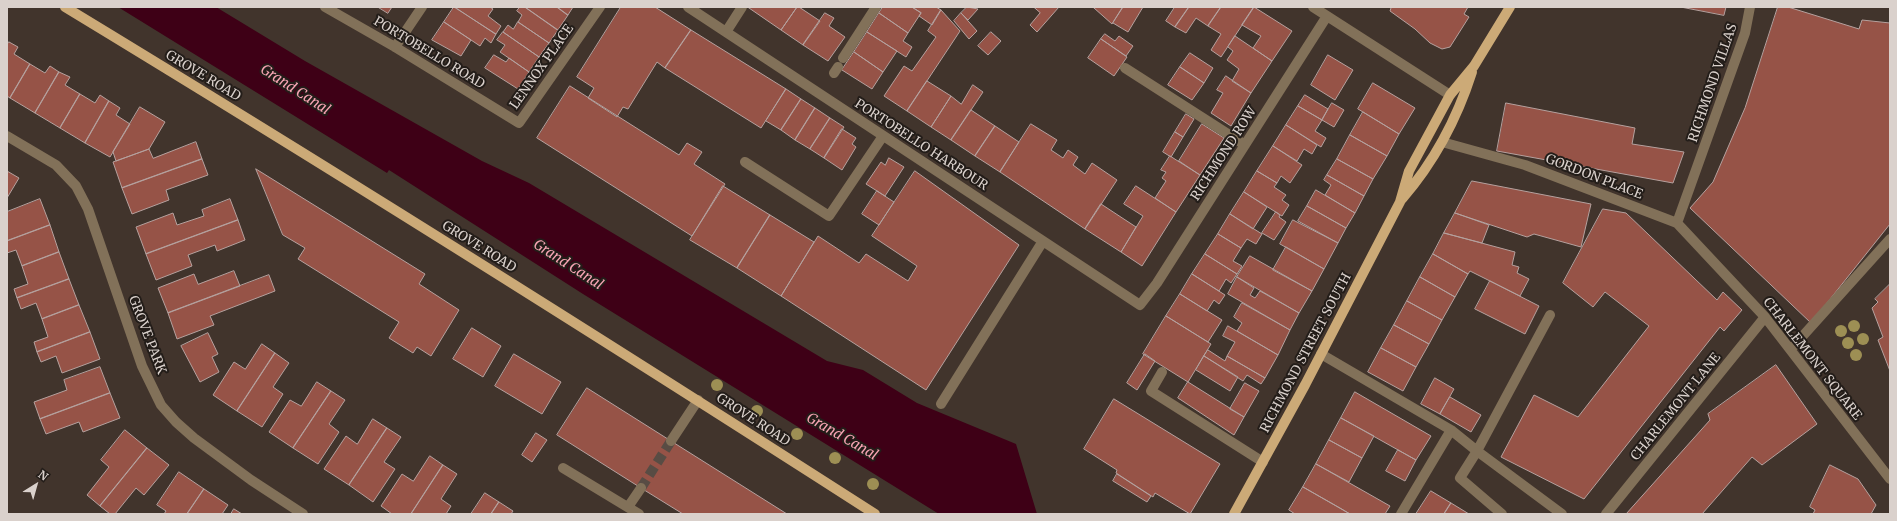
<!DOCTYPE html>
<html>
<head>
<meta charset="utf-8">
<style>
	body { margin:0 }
	#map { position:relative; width:1897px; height:521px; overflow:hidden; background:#41342c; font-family:Merriweather,serif }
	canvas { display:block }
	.frame { position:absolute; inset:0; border:8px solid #dad1cc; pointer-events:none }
	.north { position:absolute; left:16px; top:465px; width:40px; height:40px; -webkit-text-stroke:3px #231d19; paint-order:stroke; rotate:37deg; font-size:11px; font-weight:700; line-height:16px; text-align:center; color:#dad1cc }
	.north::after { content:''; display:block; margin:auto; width:14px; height:18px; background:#dad1cc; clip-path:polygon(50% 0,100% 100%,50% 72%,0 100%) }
</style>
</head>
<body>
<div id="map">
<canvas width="1897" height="521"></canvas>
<div class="frame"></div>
<div class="north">N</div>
</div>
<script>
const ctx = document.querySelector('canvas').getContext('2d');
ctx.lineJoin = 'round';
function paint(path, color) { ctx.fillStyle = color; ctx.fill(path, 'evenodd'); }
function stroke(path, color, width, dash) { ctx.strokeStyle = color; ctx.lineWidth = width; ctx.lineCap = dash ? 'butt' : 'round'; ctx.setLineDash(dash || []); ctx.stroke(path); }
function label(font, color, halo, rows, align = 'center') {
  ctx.font = font + ' Merriweather,serif'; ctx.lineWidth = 4; ctx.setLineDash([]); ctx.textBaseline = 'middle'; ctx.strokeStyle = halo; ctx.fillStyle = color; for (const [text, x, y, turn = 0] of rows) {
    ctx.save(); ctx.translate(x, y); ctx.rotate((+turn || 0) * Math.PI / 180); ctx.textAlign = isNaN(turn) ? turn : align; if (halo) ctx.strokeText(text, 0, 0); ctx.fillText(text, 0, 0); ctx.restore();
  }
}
paint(new Path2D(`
	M118,7h98l89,54 177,100 47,22 298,178 36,9 54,33 99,41 21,70h-98l-356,-220 -194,-124 -2,3z`), '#3e0016');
const building = new Path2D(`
	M378,7h14l-4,6z
	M454,7l42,27 -5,9 -6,-5 -5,8 -36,-24z
	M455,7h35l3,2 -5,7 13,10 -5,8z
	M520,7h5l33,23 -9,13 -31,-21 4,-7 -5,-4z
	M525,7h32l11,8 -10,15z
	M557,7h16l-5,8z
	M621,7h34l36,23 -26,38 -8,-6 -29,47 -5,-2 -6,10 -29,-19 6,-10 -17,-11z
	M750,7h47l-16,23 -32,-22z
	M799,7l21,14 -17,24 -22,-15 16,-23z
	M883,7h29l9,6 -13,20 -29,-20z
	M912,7h24l5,3 -9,15 -13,-9 2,-3z
	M967,7l11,2 -10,11 -7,-7z
	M1034,7h25l-22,25 -7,-7 10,-12z
	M1095,7h28l-11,17 -18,-16z
	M1123,7h20l-15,25 -15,-9z
	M1175,7h14l-14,20 -9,-6z
	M1189,7h32l-13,19 -12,-8 -10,15 -11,-6z
	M1221,7h33l-33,50 -10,-7 10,-16 -13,-8z
	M1254,7l38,24 -20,30 -19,-13 8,-12 -19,-11z
	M1389,7h79l-4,7 5,3 -19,30 -8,2 -12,-6 -15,-14 -25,-18 1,-3z
	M1681,7h45l-2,8z
	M1778,7h10l71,22 3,-9 28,3v201l-79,99 -121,-115 23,-26 32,-74z
	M941,10l19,21 -53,80 -23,-15 20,-30 8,5 24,-34 -8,-6z
	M825,13l9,5 -5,8 16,11 -17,24 -25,-16z
	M879,13l29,20 -5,8 9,6 -6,10 -39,-25z
	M961,13l16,18 -8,8 -15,-18z
	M444,22l27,18 -10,16 -29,-16z
	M518,22l31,21 -10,14 -36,-25 5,-7 5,4z
	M691,30l95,59 -25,39 -96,-60z
	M503,32l36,25 -10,15 -29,-20 5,-7 -8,-5z
	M867,32l30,19 -14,21 -29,-20z
	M991,32l10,9 -13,14 -10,-9z
	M1105,34l10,7 4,-5 14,10 -7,10 -25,-17z
	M1235,36l37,25 -21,32 -19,-12 7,-12 -12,-9 6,-9 -5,-4z
	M1101,39l26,18 -13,19 -26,-18z
	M9,42l9,5 -4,7 16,10 -20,34 -3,-2v-51z
	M854,52l29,20 -11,17 -30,-19z
	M1190,53l23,15 -9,15 -24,-16z
	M494,55l12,7 3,-4 20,14 -11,17 -33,-21z
	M1328,55l25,15 -18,30 -24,-15z
	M30,64l15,9 5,-7 9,6 -24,41 -25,-15z
	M1180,67l24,16 -12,17 -24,-15z
	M59,72l11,5 -5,8 15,9 -20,34 -25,-15z
	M1226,76l25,17 -20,33 -20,-13 12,-20 -6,-3z
	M927,81l24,15 -20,31 -24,-16z
	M1373,83l42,25 -16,26 -41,-25z
	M973,85l10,7 -32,48 -20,-13 20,-31 10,8z
	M570,86l109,69 8,-12 15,9 -8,12 31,20 -33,52 -155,-98z
	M786,89l15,10 -20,31 -15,-9z
	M80,94l15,9 5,-8 9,6 -24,42 -25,-15z
	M1305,95l23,14 -6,11 -24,-14z
	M801,99l14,9 -20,32 -14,-10z
	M109,101l11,7 -4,7 14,9 -20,33 -25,-14z
	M1332,103l12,7 -10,17 -12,-7z
	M1506,103l129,25 -3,16 52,8 -11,31 -176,-32z
	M1298,106l24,14 -7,11 11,7 -5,9 -35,-22z
	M140,107l25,15 -16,27 -33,12 -3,-9z
	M815,108l15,10 -20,31 -15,-9z
	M971,110l24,16 -20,30 -24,-16z
	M1363,112l36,22 -12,22 -37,-21z
	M1186,114l8,5 -11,18 -8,-5z
	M830,118l14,9 -20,31 -14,-9z
	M1031,124l26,16 -6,10 12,8 5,-8 10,7 -5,8 12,9 7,-11 25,17 -32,49 -85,-57z
	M1202,124l22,14 -24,37 -21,-14z
	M1286,125l31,20 -5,9 -8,-5 -7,12 -24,-15z
	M995,126l24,16 -19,30 -25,-16z
	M842,129l14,9 -4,6 4,3 -14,23 -18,-12z
	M1175,132l8,5 -12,20 -8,-5z
	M1350,135l37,21 -14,23 -36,-20z
	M196,142l6,17 -80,29 -9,-26 36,-13 4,9z
	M1273,146l29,19 -12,18 -9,-7 -4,7 -20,-12z
	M1170,156l30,19 -24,37 -21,-14 11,-17 -4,-3 4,-6 -5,-2z
	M889,158l15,9 -19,29 -19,-12 15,-22 4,3z
	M202,159l6,16 -42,15 3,10 -37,14 -10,-26z
	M1337,159l36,20 -9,17 -37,-21z
	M256,169l169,105 -6,10 40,26 -28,46 -14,-9 -4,6 -24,-15 10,-16 -101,-63 7,-11 -22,-13z
	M7,171l12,7 -12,20z
	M915,171l104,74 -93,145 -145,-94 37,-60 41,27 7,-9 42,27 9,-15 -45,-30z
	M1257,171l20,12 -3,4 12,8 -4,5 7,5 -7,11 -38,-24z
	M1327,175l37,21 -9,17 -30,-18 6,-10 -7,-5z
	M1472,181l119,23 -10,43 -47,-13 -7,3 -72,-24z
	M723,186l47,29 -33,53 -47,-28z
	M1136,186l40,26 -34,54 -21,-14 22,-36 -19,-12z
	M1316,190l39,23 -9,15 -39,-22z
	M877,191l17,11 -15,23 -17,-11z
	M1244,192l23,15 -14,22 -23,-15z
	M40,199l10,26 -43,16v-29z
	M230,199l8,21 -92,34 -10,-27 37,-14 4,12 27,-9 -2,-6z
	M1101,204l35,23 -15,25 -36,-23z
	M1307,206l39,22 -8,15 -40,-22z
	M1603,209l23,4 91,87 6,-8 19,18 -18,21 -4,-4 -136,172 -83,-42 33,-62 44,22 71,-91 -44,-34 -12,15 -30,-24z
	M1276,212l4,3 -1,2 7,5 -12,18 -12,-7z
	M1455,213l34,12 -7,18 -38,-10z
	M1230,214l32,20 -6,10 -9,-5 -6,9 -23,-14z
	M770,215l44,27 -33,54 -44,-28z
	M238,220l7,20 -28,11 -2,-6 -27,10 4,11 -36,14 -10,-26z
	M1293,220l45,23 -14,26 -44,-25z
	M50,225l9,27 -37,14 -6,-16 -9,3v-12z
	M1444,233l71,19 -3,13 7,2 -2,6 12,6 -9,17 -50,-25 -2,3 -35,-20z
	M1218,234l23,14 -8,13 9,5 -5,8 -32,-20z
	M1286,247l38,22 -12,22 -39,-21z
	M59,252l10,27 -52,19 -3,-9 14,-5 -6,-18z
	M1205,254l32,20 -6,9 -5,-4 -7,12 -27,-17z
	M1433,254l35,20 -13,23 -35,-20z
	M1250,256l62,35 -13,22 -62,-36z
	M234,271l6,15 -72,27 -10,-25 36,-14 4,10z
	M1192,274l33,21 -6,9 -5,-4 -7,11 -27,-17z
	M269,275l6,16 -65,25 4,9 -37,14 -9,-26z
	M1237,277l17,11 -4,7 5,3 5,-7 39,22 -9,17 -62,-36z
	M1420,277l35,20 -13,23 -35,-19z
	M69,279l10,26 -37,14 -6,-16 -15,6 -4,-11z
	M1490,281l49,25 -14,28 -50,-25z
	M1890,284v87l-12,-31 5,-3 -11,-29 6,-6 -3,-3z
	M1180,294l42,26 -14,22 -42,-26z
	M1407,301l35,19 -13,24 -35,-19z
	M1242,303l48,27 -12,25 -41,-24 5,-8 -8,-6z
	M79,305l11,27 -53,20 -3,-10 14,-5 -6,-18z
	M1166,316l45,28 -23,38 -45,-28z
	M1394,325l35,19 -13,23 -35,-19z
	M1228,326l50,29 -13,23 -38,-22 8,-14 -12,-6z
	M472,328l29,18 -18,31 -30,-18z
	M90,332l10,27 -38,14 -6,-17 -15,6 -4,-10z
	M208,333l10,21 -6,3 7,15 -19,10 -19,-36z
	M262,344l13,9 -38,58 -24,-16 21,-33 11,7z
	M1381,348l35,19 -13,24 -35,-19z
	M1208,350l17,11 2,-5 38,22 -4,6 -14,-9 -4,6 -39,-25z
	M275,353l14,10 -16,24 10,7 -21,33 -25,-16z
	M514,354l47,28 -19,32 -47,-28z
	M1145,354l10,7 -18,29 -10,-7z
	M1204,356l34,21 -8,14 -34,-21z
	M1776,365l41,59 -55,41 -10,-8 -50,57h-76l84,-94 -2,-6z
	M100,367l10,26 -70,26 -6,-17 33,-12 -3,-10z
	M1435,378l19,11 -14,25 -19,-10z
	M317,382l14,9 -38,57 -24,-16 21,-32 11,6z
	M1188,382l56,35 -10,18 -56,-37z
	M1245,383l14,8 -15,26 -14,-8z
	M587,388l84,53 116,73h-104l-42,-26 -84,-53z
	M331,391l14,9 -16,24 10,8 -21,32 -25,-16z
	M1355,392l76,44 -15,24 -75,-42z
	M110,393l10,25 -37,14 -4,-10 -33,12 -6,-15z
	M1450,397l31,18 -10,17 -31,-18z
	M1114,399l106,65 -30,50 -35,-21 -2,4 -37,-24 1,-3 -33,-21z
	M1341,418l33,18 -12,22 -33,-18z
	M373,419l14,9 -38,57 -25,-16 22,-33 11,8z
	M387,428l14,9 -17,25 11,7 -22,33 -24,-17z
	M125,430l22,18 -47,58 -13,-11 22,-28 -8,-7z
	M536,433l11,7 -15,22 -10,-7z
	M1329,440l33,18 -13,24 -33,-18z
	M147,448l22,17 -25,30 -8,-7 -21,26h-5l-10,-8z
	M1398,450l18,10 -11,21 -19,-10z
	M430,456l13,9 -32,49h-19l-11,-8 21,-32 11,7z
	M1316,464l74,42 -5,8h-35l-47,-27z
	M443,465l14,9 -16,25 10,7 -5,8h-35z
	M1830,465l28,14 18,26 -5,9h-58l2,-4 -5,-3z
	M179,472l25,17 -17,25h-23l2,-3 -9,-6z
	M1117,474l34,22 -4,6 -34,-21z
	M1303,487l37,21 10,6h-55l-6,-4z
	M204,489l24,16 -6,9h-35z
	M1431,491l20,12 -7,11h-28z
	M485,493l14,9 -8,12h-20z
	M499,502l14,9 -2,3h-20z
	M1451,503l18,11h-25z
	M234,509l8,5h-11z`);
paint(building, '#965347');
stroke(building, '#b5a19e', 1);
stroke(new Path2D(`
	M641,488l30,-47`), '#584c44', 10, [10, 5]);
stroke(new Path2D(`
	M325,7l70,40 124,76 81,-116
	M688,7l452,298 17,-22 170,-267
	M1313,7l137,88
	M726,32l16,-25
	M395,47l27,-40
	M843,58l33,-51
	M1125,68l120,77
	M834,73l4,-6
	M7,136l49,29 20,21 12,23 54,157 19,39 15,17 18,16 57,42 52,34
	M1442,142l83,23 152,58 88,94 125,162
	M745,162l84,54 54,-80
	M1677,223l68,-190 5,-26
	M1791,349l99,-110
	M1321,354l130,76 26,21 73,-136
	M1162,372l-11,19 112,71
	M941,404l102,-163
	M671,441l27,-41
	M563,468l76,46
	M628,507l13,-19
	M1401,514l50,-84
	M1502,514l-42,-36 17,-27 85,63
	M1606,514l159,-197`), '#827159', 10);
stroke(new Path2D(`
	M65,7c272,165 542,335 810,507
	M1402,199c32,-37 55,-80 70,-127
	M1234,514l71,-129 95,-183 9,-31 41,-76 24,-29 36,-59`), '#ca7', 10);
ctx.fillStyle = '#9d8f54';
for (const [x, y] of [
	[1854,326],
	[1841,331],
	[1863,339],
	[1848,343],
	[1856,355],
	[717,385],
	[757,411],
	[797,434],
	[835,458],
	[873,484]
]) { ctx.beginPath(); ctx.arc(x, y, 6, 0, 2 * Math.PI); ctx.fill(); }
label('13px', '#dad1cc', '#231d19', [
	["PORTOBELLO ROAD",429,53,31],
	["LENNOX PLACE",542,67,-55],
	["GROVE ROAD",203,76,31],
	["RICHMOND VILLAS",1713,83,-71],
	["PORTOBELLO HARBOUR",921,145,33],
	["RICHMOND ROW",1224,154,-57],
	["GORDON PLACE",1594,177,21],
	["GROVE ROAD",479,247,32],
	["GROVE PARK",147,335,69],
	["RICHMOND STREET SOUTH",1306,353,-62],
	["CHARLEMONT SQUARE",1812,359,52],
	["CHARLEMONT LANE",1676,407,-51],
	["GROVE ROAD",753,420,33]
]);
label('italic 14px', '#f6a4b3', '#231d19', [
	["Grand Canal",295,90,33],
	["Grand Canal",568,265,33],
	["Grand Canal",842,437,30]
]);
</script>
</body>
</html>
